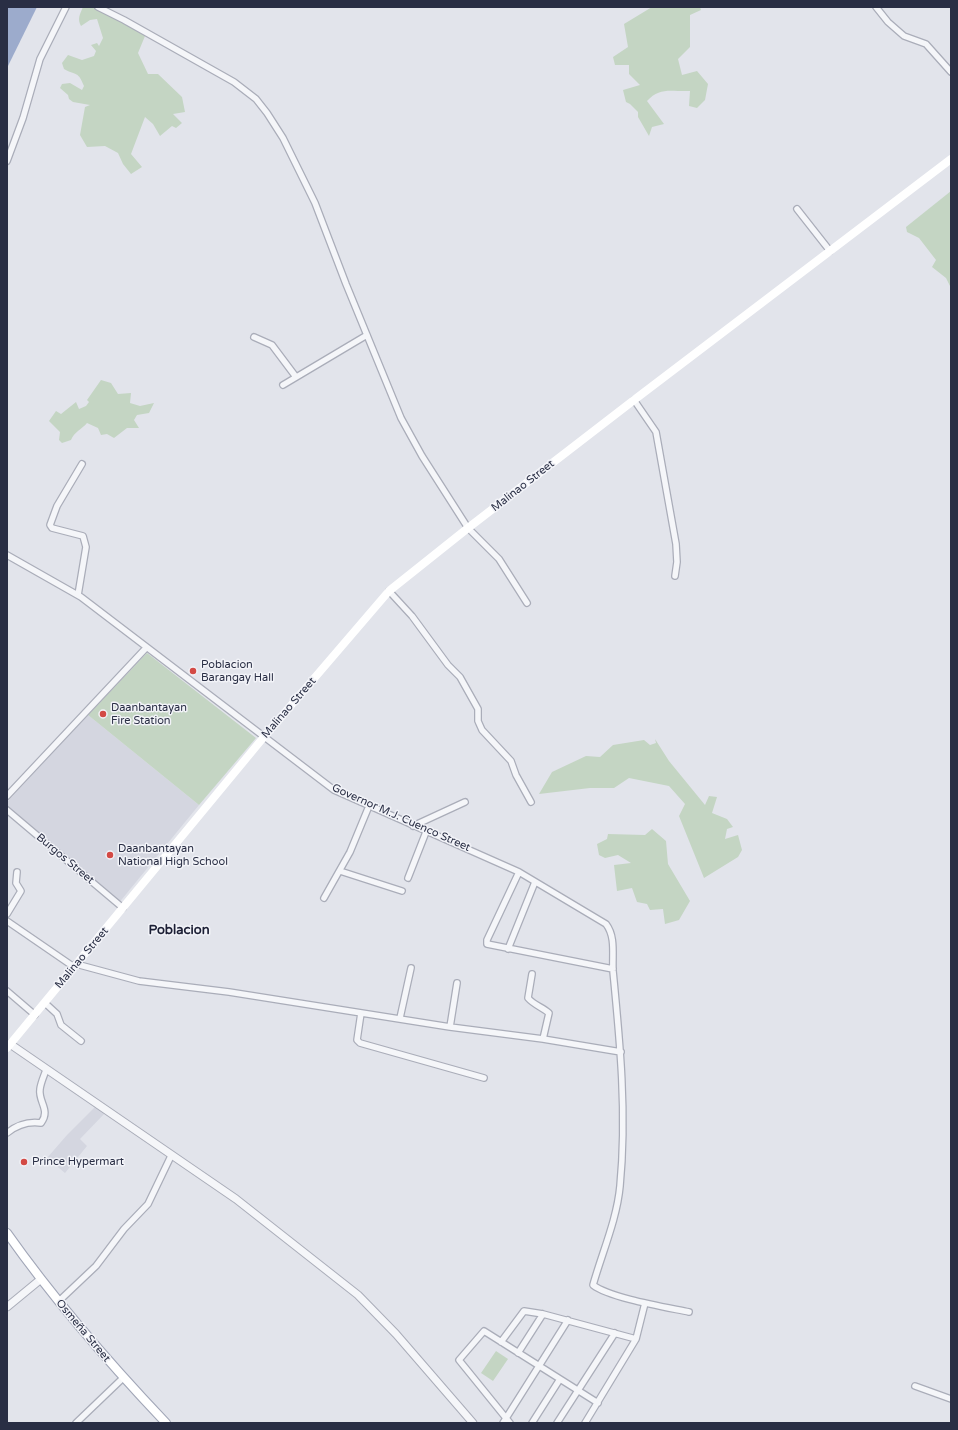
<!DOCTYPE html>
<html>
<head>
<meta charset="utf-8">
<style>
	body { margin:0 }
	#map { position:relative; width:958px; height:1430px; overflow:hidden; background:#e2e4eb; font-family:"Varela Round",sans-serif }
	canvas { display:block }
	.frame { position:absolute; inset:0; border:8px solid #292e44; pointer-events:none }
</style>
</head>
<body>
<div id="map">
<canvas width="958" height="1430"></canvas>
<div class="frame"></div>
</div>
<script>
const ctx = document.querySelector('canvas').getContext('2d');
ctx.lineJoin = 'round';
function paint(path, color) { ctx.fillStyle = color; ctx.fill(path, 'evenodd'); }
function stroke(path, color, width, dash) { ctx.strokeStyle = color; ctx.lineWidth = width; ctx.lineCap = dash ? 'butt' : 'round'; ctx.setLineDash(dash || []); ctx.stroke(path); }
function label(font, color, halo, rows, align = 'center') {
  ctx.font = font + ' "Varela Round",sans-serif'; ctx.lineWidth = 3; ctx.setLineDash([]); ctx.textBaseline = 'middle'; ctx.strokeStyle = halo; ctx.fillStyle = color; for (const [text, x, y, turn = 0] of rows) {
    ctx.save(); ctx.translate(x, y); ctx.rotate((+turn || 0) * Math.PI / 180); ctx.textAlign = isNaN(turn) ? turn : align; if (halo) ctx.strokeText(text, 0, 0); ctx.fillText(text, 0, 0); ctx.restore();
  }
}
paint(new Path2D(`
	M88,715l111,90 -81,99 -111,-98v-4z
	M97,1105l9,7 -26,27 7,7 -22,27 -18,-15 20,-23z`), '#d4d6e0');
paint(new Path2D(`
	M83,7h15l47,29 -7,17 10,21h10l24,23 3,15 -12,2 9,9 -6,5 -4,-2 -12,10 -7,-12 -8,-7 -14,37 11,13 -11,7 -8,-10 -5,-11 -13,-7 -18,1 -7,-12 5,-28 5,-2 -17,-3 -4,-3 -1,-4 -8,-7 2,-4 8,-1 12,7 2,-4c-6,-15 -7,-10 -20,-17l-2,-6 6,-8 14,5 12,-4 2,-5 -5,-6 6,-2 2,3 4,-8 -6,-19 -7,1 -9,6c-4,-7 -1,-12 2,-19z
	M652,7h48l1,3 -11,5v32l-12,12 4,16 15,-4 11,13 -3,16 -8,8 -8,-2 1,-15c-17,1 -30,-5 -43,10l17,23 -12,3 -3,9 -11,-19v-5l-8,-8 -4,-2 -3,-12 17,-5 -11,-11v-9h-14l-2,-8 15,-10 -4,-23z
	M951,191v97l-5,-10 -14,-11 4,-7 -17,-22 -12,-6 -1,-5z
	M101,380l10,3 7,11 13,-1 -1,10 10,3 14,-3 -5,10 -12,2 -3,5 5,8h-12l-13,10 -7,-4 -6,1 -3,-7 -11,-5c-5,6 -13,9 -16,17l-9,3 -3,-3 1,-8 -11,-11 7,-10 5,3 15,-12 3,7 7,-3 3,-4 -2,-2z
	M147,653l109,85 -57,67 -111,-90z
	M655,739l14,22 36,44 4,-9 8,1 -5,16 15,6 6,8 -6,2 -2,10 13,-4 4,15 -4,7 -34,21 -25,-62 6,-12 -16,-18 -40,-8 -15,10h-24l-51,6 13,-22 34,-16 14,1 13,-12 31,-5 6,5 6,-2z
	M652,829l14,12 2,23 22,37 -11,19 -14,4 -2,-15 -13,1 -3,-6 -10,-2 -5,-14 -15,3 -3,-26 17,-2 -13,-8 -13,3 -6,-3 -2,-11 10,-5 1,-5 37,1z
	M496,1351l12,8 -15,22 -12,-8z`), '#c4d5c3');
paint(new Path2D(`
	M7,7h30l-30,61z`), '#9cabcc');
const minor = new Path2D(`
	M98,7l26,13 110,62 22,17 11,14 16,25 32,65 31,81 55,134 21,38 46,72 31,31 28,44
	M876,7l12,15 16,14 22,8 25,28
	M7,161l16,-43 17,-59 26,-52
	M797,209l33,42
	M254,337l18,8 24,32
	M283,385l84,-50
	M634,400l22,32 20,112 1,18 -2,14
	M7,555l74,42 253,193 185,82 87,52c10,13 6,31 7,47 7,71 14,143 7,215 -3,33 -18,67 -27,99 17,13 72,22 96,27
	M389,591l23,25 36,49 12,12 18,32v12l4,9 29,31 5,14 15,27
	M78,595l8,-48 -3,-11 -31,-8 -2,-3 7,-19 25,-42
	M7,796l139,-148
	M7,810l116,98
	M413,826l52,-24
	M340,871l62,20
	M519,872l-32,68v4l126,25
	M408,878l18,-46
	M324,898l26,-46 19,-46
	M7,914l14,-23 -5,-8 1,-11
	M7,921l67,46
	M508,949l27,-67
	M76,964l63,17 90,11 221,35 93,12 78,13
	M532,974l-4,24c6,7 14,9 21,15l-6,26
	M7,991l28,24
	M45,1003l12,11 4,11 20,16
	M361,1013l-4,27 3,3 124,35
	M400,1018l11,-50
	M450,1027l7,-44
	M7,1133c10,-8 20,-12 34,-10 10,-13 -3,-21 -1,-34 1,-7 4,-13 6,-19
	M59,1301l37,-35 28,-37 24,-25 23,-48
	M501,1342l23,-31 19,3 93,25
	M518,1353l25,-39
	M915,1386l36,13
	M76,1423l47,-45
	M503,1423l65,-103
	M510,1423l-51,-63 25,-29 114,72
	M532,1423l28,-44
	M557,1423l58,-90
	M585,1423l51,-84 9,-36`);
const tertiary = new Path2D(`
	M10,1044l226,155 122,96 38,39 77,89
	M7,1307l34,-28`);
const primary = new Path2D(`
	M7,1233c48,68 102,130 159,190`);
stroke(minor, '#aaadb9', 8);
stroke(tertiary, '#aaadb9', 9);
stroke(primary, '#a1a6b7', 10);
stroke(minor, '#f5f6f9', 5.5);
stroke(tertiary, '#f5f6f9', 7);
stroke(new Path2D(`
	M7,1048l256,-310 126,-147 79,-63 166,-128 317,-241`), '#fff', 8);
stroke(primary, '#fff', 8);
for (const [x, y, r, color] of [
	[193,671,4,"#d34944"],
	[103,714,4,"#d34944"],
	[110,855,4,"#d34944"],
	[24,1162,4,"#d34944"]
]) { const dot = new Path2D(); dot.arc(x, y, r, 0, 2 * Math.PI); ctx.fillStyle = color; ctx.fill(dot); stroke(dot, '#f2f3f8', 1.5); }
label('11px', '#292e44', '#f2f3f8', [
	["Malinao Street",523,486,-38],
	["Malinao Street",289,708,-49],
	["Governor M.J. Cuenco Street",401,818,24],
	["Burgos Street",65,859,40],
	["Malinao Street",82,958,-50],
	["Osmeña Street",83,1331,50]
]);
label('11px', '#292e44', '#f2f3f8', [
	["Poblacion",201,665],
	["Barangay Hall",201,678],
	["Daanbantayan",111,708],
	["Fire Station",111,721],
	["Daanbantayan",118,849],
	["National High School",118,862],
	["Prince Hypermart",32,1162]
], 'left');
label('bold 13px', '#1c1f35', '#f2f3f8', [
	["Poblacion",179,931]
]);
</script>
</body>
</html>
